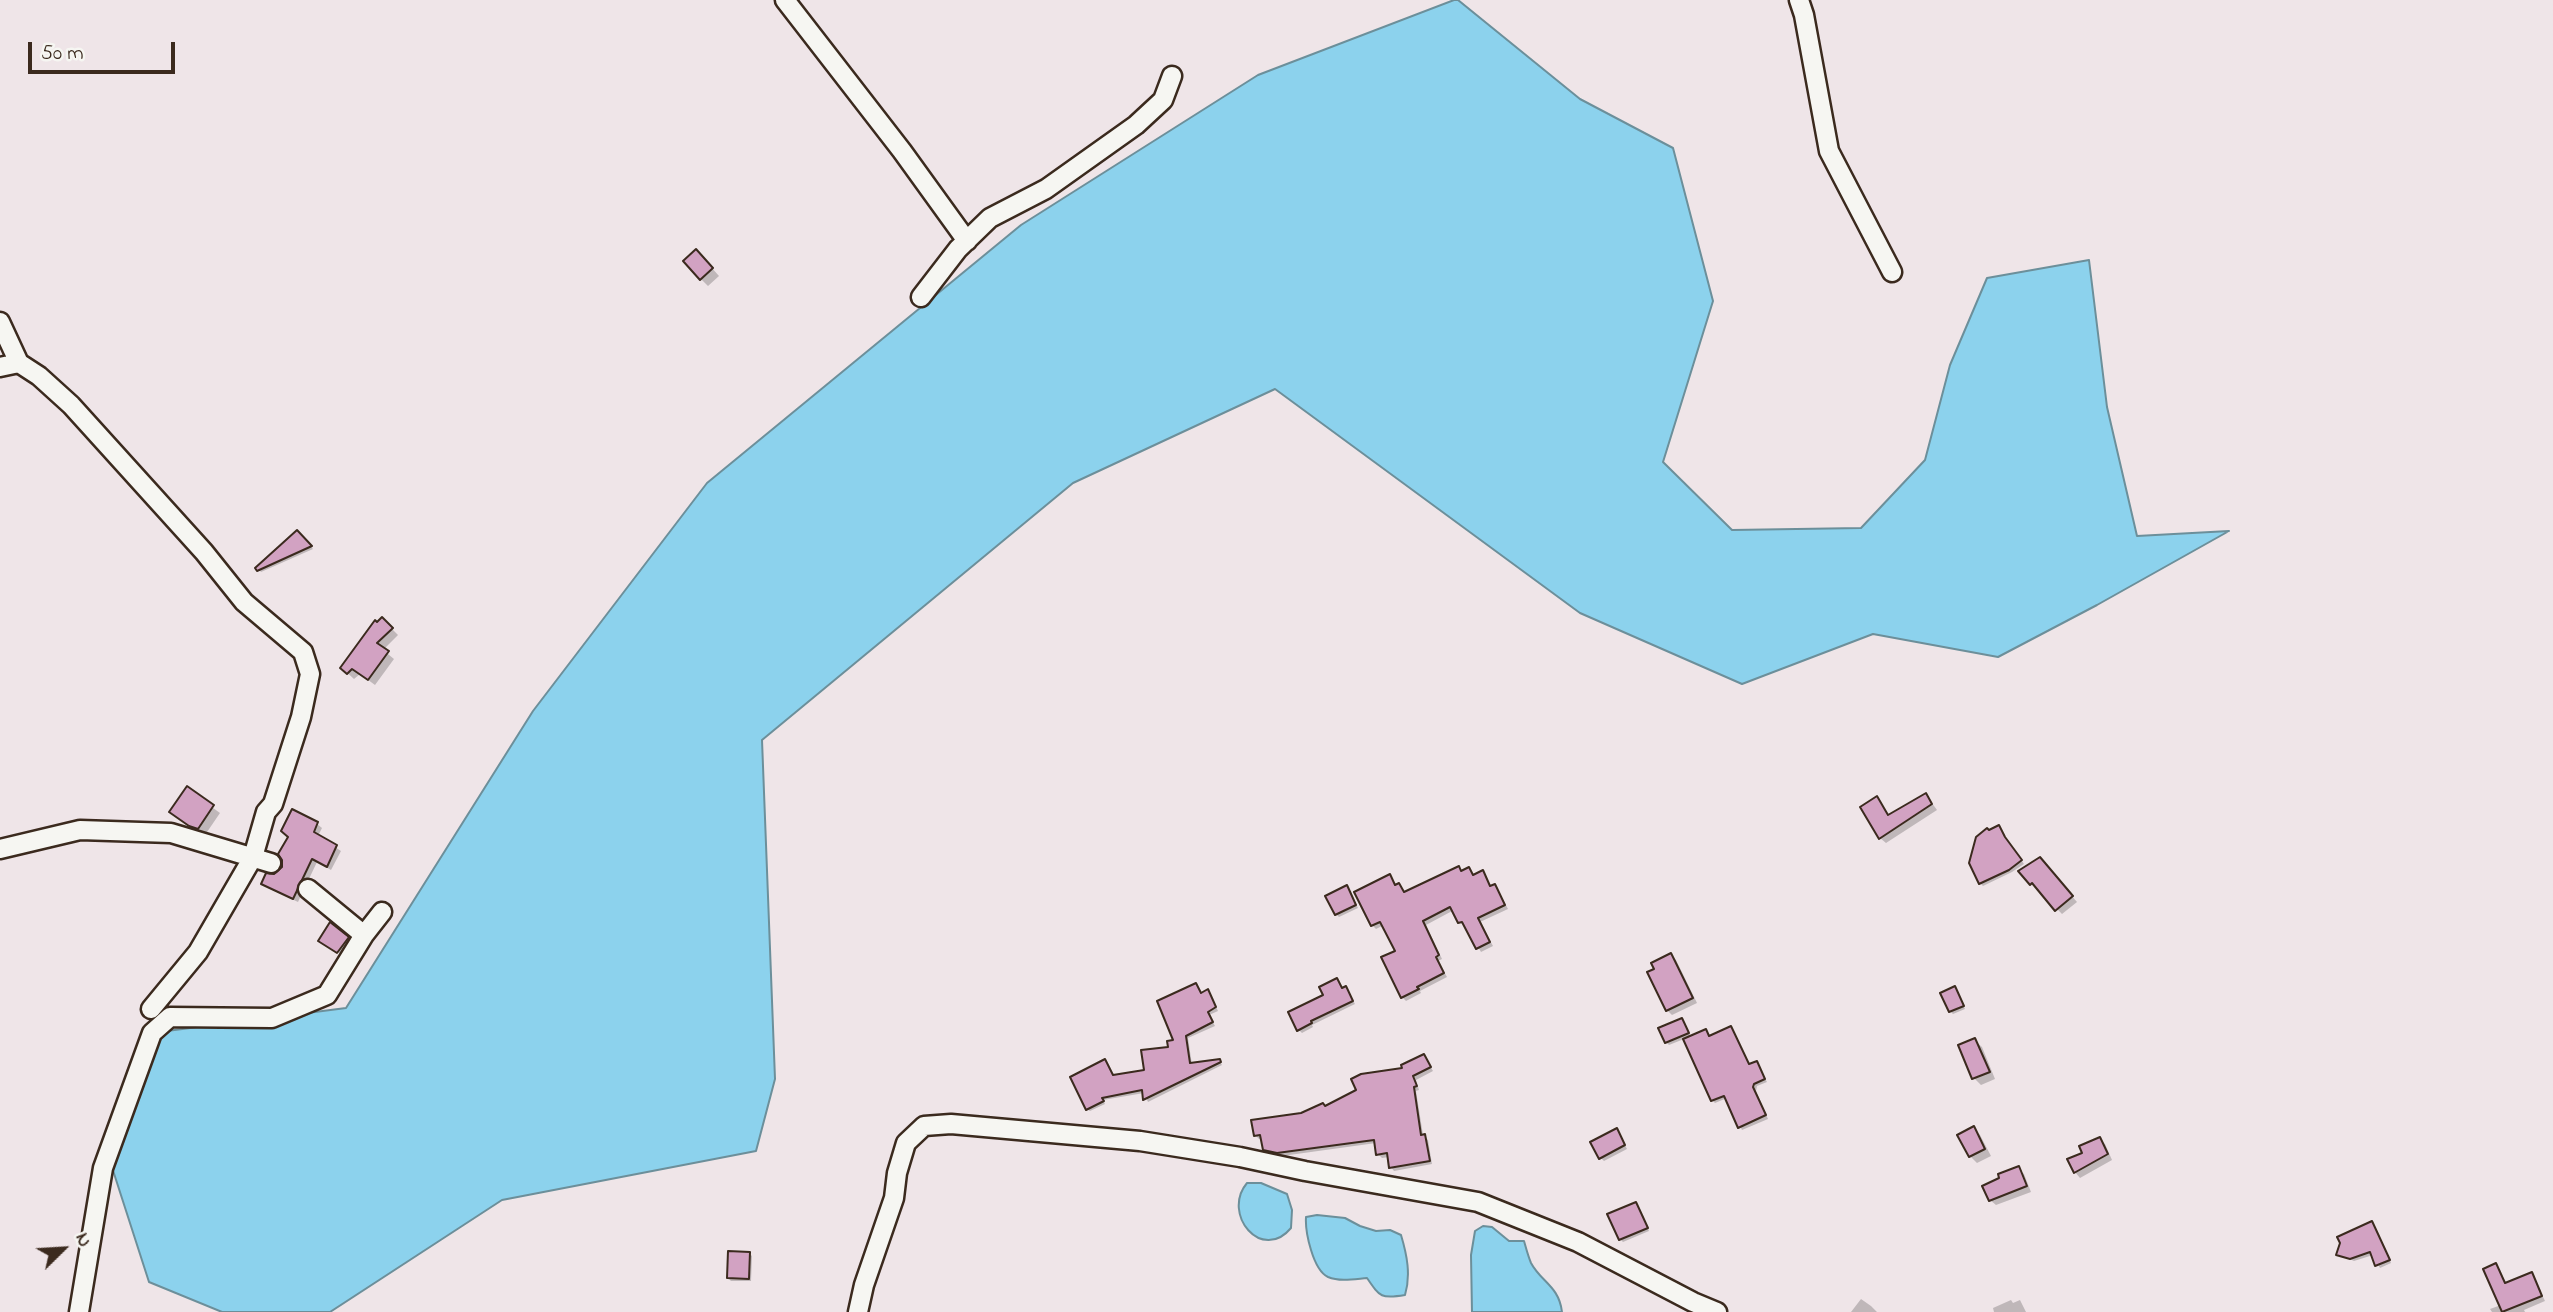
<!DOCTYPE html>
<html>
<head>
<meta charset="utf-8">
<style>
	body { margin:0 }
	#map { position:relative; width:2553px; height:1312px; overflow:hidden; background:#efe5e8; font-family:"Indie Flower",sans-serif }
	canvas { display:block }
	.north { position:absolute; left:28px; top:1214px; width:70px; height:70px; -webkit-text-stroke:5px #f6f6f2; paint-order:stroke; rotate:66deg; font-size:19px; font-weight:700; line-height:28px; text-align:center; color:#3b2a1e }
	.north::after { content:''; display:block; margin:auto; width:24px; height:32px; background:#3b2a1e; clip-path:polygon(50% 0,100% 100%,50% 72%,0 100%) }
	.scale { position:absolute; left:28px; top:42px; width:147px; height:32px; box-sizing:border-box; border:4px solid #3b2a1e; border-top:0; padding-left:9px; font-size:21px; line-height:24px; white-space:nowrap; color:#3b2a1e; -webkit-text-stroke:5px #f6f6f2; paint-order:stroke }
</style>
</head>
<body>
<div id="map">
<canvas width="2553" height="1312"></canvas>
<div class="north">N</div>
<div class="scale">50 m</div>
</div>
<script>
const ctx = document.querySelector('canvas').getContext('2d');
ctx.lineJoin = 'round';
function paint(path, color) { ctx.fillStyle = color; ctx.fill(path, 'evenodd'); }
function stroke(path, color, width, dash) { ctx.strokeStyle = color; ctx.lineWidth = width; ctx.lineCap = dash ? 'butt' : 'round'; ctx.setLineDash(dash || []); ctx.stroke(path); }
const water = new Path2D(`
	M1454,0h4l122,99 93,49 40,153 -50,161 69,68 129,-2 64,-68 25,-95 37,-87 102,-18 18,147 30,129 92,-5 -132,74 -99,52 -125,-23 -131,50 -162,-71 -305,-224 -202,94 -311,257 13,339 -19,72 -254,49 -172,112h-108l-73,-30 -40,-124 50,-126 187,-24 187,-297 174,-228 314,-258 237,-150z
	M1247,1183h14l26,11 5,16 -1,18c-29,35 -70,-14 -44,-45z
	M1317,1215l28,3 15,8 16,5 14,-1 11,5c6,20 10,40 4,60 -24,4 -25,2 -38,-17 -12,1 -27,4 -39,-1 -15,-7 -23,-45 -22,-60z
	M1483,1226l9,1 17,14h15c2,7 4,15 7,22 10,19 28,23 31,49h-90l-1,-57 4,-24z`);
paint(water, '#8cd2ed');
stroke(water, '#6c8f9a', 2);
paint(new Path2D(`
	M703,258l16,18 -11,10 -7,-7z
	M297,532l16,17 -52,23 -3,-4z
	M382,619l16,16 -15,15 11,9 -19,26 -15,-11 -6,5 -12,-11z
	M187,789l33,24 -15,22 -8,-2 -26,-21z
	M1926,795l11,15 -51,33 -6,-5 -3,-40 13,18z
	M317,824l5,4 -4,8 23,15 -10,19 -14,-8 -19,40 -30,-14 -4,-5 19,-15z
	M1999,827l25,37 -12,8 -29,14 -3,-3 8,-51z
	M2045,865l32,37 -15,12 -41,-42z
	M1459,868l3,4 7,-3 5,7 8,-4 9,15 4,-1 3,4 10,19 -28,13 13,24 -12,6 -15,-27 -2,1 -4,-4 -6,-12 -28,15 16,34 -4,2 9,16 -27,14 1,2 -15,8 -4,-4 -5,-45 -13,-27 -8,4 -4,-4 18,-49 6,10 3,-1 6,8z
	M1349,890l9,18 -19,9 -3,-3z
	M331,925l20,17 -10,12 -18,-11z
	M1671,955l5,5 21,43 -25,12 -5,-5z
	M1346,988l9,16 -43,21 1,2 -11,6 -3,-3z
	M1955,989l10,20 -12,5 -3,-3z
	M1201,994h9l8,17 -9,4 6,11 -27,12 4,27 27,-4 3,4 -74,37 -4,-9 -41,7 2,4 -15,7 -3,-2 21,-45 6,13 32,-6 29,-29z
	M1682,1020l9,17 14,-6 5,7 23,-7 17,35 6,-3 11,19 -10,4 -1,5 12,28 -26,11 -15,-32 -12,5 -3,-3 -28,-61 -15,6 -3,-3z
	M1975,1041l7,6 13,32 -14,6 -7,-7 -13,-32z
	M1424,1056l9,15 -17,9 3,10 -3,1 7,44 5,5 4,24 -38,7 -3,-4 -2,-10 -7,1 -4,-4 -2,-11 -94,13 -14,-3 -4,-4 -1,-11 -4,1 -4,-4 71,-27 78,-39z
	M1973,1128l7,7 11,21 -14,7 -7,-7z
	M1617,1130l10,19 -23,12 -3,-3z
	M2100,1139l5,5 7,16 -32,18 -5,-6 9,-18z
	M2018,1168l6,6 7,18 -35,13 -6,-5z
	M1638,1207l11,24 -26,11 -3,-3z
	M2372,1223l19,40 -11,5 -7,-13 -19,6 -16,-7z
	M749,1253l3,3 -1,25h-20l-3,-3z
	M2496,1265l11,19 25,-10 13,27 -21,9 1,2h-33l-2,-3 11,-4z
	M1861,1299l10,7 6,6h-26z
	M2011,1300l2,3 7,-3 6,12h-32l-1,-4z`), '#0003');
const building = new Path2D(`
	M696,249l17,19 -13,12 -17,-19z
	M297,530l15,16 -55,25 -2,-3z
	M382,617l11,11 -16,15 12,8 -21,29 -16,-11 -5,5 -7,-6 35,-48 2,2z
	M187,786l27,19 -16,24 -9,-3 -20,-14z
	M1926,793l6,11 -53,35 -19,-32 17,-11 11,19z
	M292,809l26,13 -4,10 23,13 -10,22 -15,-8 -19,40 -32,-15 5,-11 8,1 8,-7v-7l-4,-6 10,-17 -7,-6z
	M1999,825l6,12 17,23 -13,10 -30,14 -10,-21 7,-26 11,-9 2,2z
	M2040,857l33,39 -18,15 -23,-28 -2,2 -12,-14z
	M1459,866l2,5 8,-4 4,8 10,-5 7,16 5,-2 10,21 -27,13 12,24 -14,7 -14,-27 -4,1 -8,-16 -27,14 16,34 -3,2 8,16 -27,14 2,2 -18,9 -20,-41 14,-6 -15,-29 -9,4 -17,-34 36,-18 5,11 4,-2 5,9z
	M1347,885l9,20 -21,10 -10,-19z
	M330,922l19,15 -12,16 -19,-12z
	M1671,953l22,45 -27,13 -19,-39 7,-3 -3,-6z
	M1337,978l5,10 4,-2 7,15 -42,20 1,2 -15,8 -9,-19 35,-17 -4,-8z
	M1196,983l5,10 7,-4 8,18 -8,5 5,10 -27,14 4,27 30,-4 1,3 -78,38 -1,-10 -40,8 2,3 -18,9 -16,-33 35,-18 8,16 31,-5 -3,-20 27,-3 -1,-6 6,-1 -16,-39z
	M1955,986l9,20 -15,6 -9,-19z
	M1682,1018l7,15 -24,10 -7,-15z
	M1731,1026l18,38 8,-3 8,18 -11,5 -1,3 13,28 -28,13 -14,-32 -13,5 -28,-62 23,-10 3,7z
	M1975,1038l15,34 -18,7 -14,-34z
	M1424,1054l7,13 -18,9 4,10 -3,1 7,48 4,-1 5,27 -41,7 -2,-15 -11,2 -2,-15 -97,13 -14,-3 -3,-15 -6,1 -3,-16 50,-7 22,-10 2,3 31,-16 -5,-11 10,-5 41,-6 -1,-3z
	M1974,1126l11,23 -16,8 -12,-22z
	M1617,1128l8,17 -26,14 -9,-17z
	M2100,1137l8,17 -34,19 -7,-14 15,-6 -3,-7z
	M2019,1166l8,20 -38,15 -7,-15 17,-8 -1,-4z
	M1636,1202l12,26 -29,12 -12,-26z
	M2372,1221l18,39 -15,6 -5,-14 -20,7 -14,-4 4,-12 -3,-6z
	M728,1251l22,1 -1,27 -22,-1z
	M2496,1263l9,20 27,-11 10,24 -40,16 -19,-43z`);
paint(building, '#d2a2c2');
stroke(building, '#3b2a1e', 2);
const street = new Path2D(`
	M785,0l117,151 65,90
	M1799,0l5,15 25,136 63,121
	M921,297l37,-48 32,-31 56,-29 90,-64 27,-25 9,-24
	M0,322l19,41
	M0,367l19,-4 20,13 32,29 133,147 40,50 59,50 7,22 -9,43 -28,87 -7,8 -13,45 -55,95 -47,57
	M0,849l80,-19 91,3 100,30
	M308,889l56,46 18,-23
	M79,1312l24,-144 49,-135 18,-16 102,1 55,-23 37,-60
	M858,1312l6,-27 30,-87 3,-25 9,-30 18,-17 27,-2 189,17 100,16 65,14 173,31 100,40 115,60 24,10`);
stroke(street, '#3b2a1e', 23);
stroke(street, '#f6f6f2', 18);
</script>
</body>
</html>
